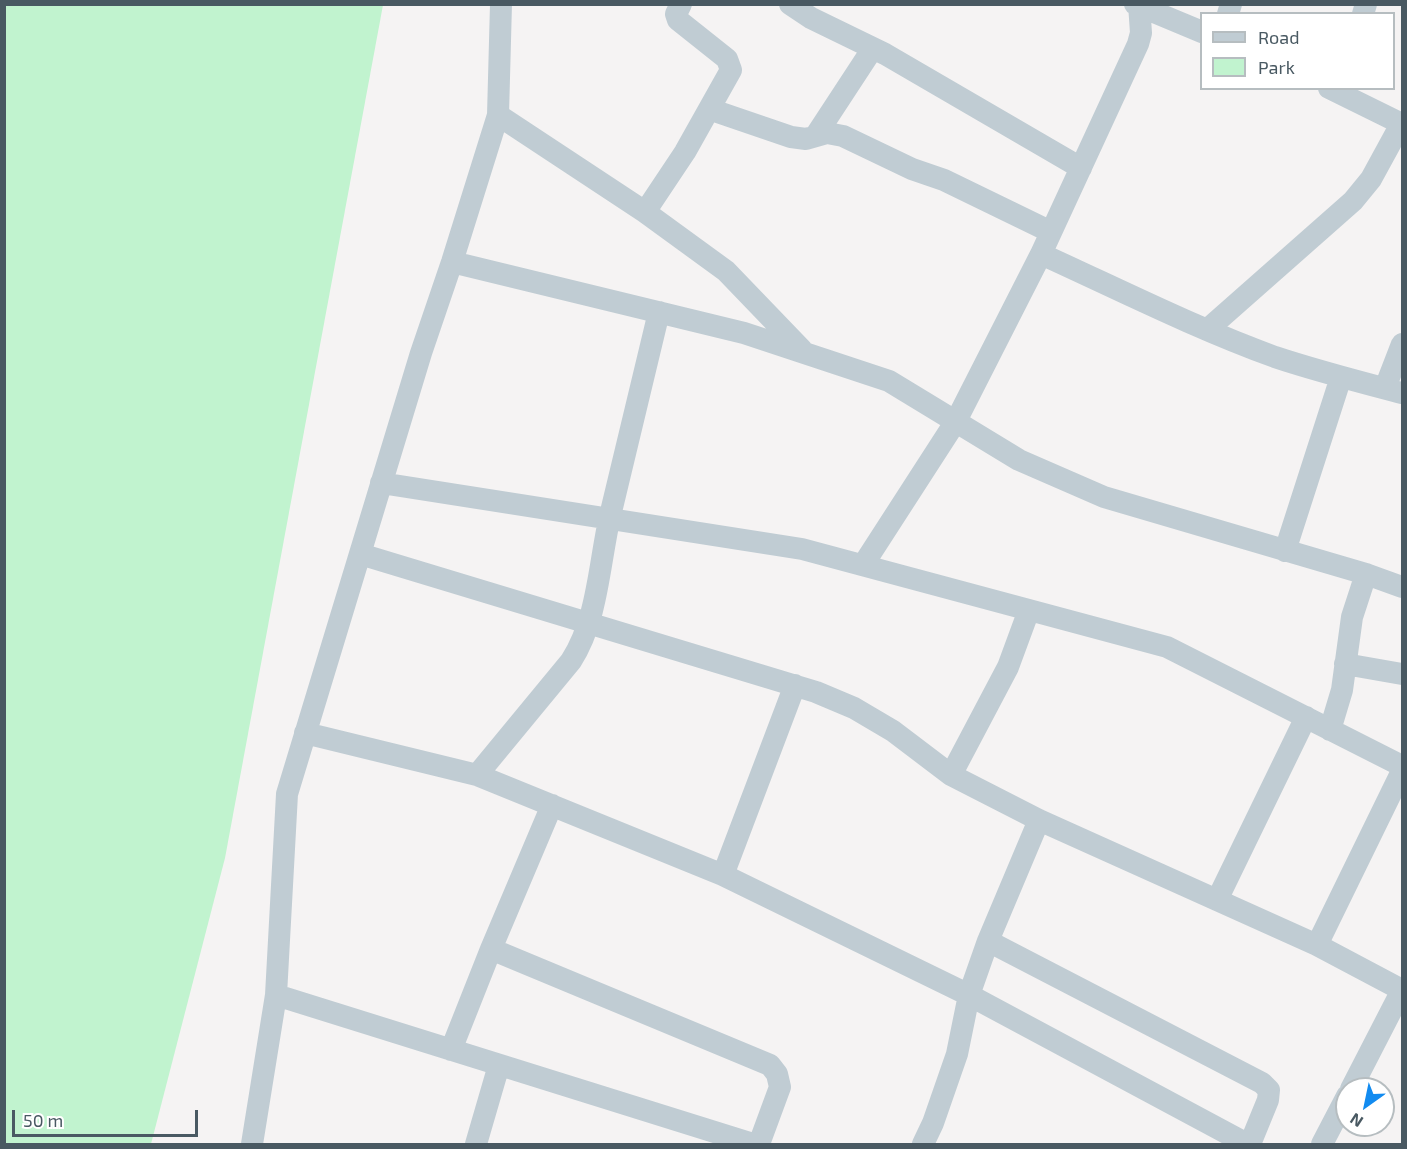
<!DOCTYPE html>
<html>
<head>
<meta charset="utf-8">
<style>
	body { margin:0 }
	#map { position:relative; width:1407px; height:1149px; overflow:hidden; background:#f5f3f3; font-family:"Exo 2",sans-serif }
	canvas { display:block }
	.frame { position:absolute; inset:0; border:6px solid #495962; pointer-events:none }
	.legend { position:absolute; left:1200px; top:12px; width:195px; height:78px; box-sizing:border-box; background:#fff; border:2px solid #b6bdc0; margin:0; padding:8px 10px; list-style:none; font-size:18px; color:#495962 }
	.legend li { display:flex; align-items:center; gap:12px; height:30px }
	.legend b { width:30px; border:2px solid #b6bdc0 }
	.north { position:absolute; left:1335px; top:1077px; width:60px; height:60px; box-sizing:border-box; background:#fff; border:2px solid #b6bdc0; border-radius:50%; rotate:213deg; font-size:16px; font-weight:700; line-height:24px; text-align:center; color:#495962 }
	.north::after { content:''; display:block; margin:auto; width:21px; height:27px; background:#128bf0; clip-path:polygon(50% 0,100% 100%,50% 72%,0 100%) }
	.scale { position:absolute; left:12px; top:1110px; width:186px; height:27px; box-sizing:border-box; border:3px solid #495962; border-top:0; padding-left:8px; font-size:18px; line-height:21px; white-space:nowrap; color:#495962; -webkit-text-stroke:4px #fff; paint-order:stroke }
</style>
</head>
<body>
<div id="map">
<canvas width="1407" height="1149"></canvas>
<div class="frame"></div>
<ul class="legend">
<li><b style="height:8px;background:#c0ccd3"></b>Road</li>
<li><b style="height:16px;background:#c1f3cf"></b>Park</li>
</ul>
<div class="north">N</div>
<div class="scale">50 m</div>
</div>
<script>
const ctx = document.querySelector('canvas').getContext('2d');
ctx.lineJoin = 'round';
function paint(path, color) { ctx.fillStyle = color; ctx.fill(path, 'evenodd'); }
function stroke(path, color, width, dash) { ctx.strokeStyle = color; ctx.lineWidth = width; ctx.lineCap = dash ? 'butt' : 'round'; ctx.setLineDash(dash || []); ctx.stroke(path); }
paint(new Path2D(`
	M5,4l378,1 -158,853 -74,286h-146z`), '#c1f3cf');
stroke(new Path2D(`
	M790,4l21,14 74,36 196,114
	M1135,4l67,28
	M1228,14l3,-10
	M1363,14l3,-10
	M1329,88l73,36
	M709,109l82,28 15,2 21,-6 16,3 69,33 32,11 107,52
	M498,115l147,97 81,59 76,79
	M816,135l57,-87
	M645,212l40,-60 46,-82 -4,-11 -49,-39 -2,-6 5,-10
	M1041,254c77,35 154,74 234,103 42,14 85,25 127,36
	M452,262l292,71 145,48 130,79 85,37 262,77 36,13
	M1208,329l145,-128 18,-22 30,-55
	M1385,388l17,-44
	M381,483l421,66 365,98 235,119
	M1285,551l56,-174
	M360,554l456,138 38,16 39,23 58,44 88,45 278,125 85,45
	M863,565l93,-144 85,-167 97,-210 3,-11 -2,-29
	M1345,664l57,10
	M1330,730l12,-40 10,-73 14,-43
	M305,733l172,42 246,100 246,120 278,149
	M477,775l94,-114c27,-42 28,-97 39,-145 16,-68 33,-136 49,-204
	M951,775l57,-108 21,-57
	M723,875l72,-190
	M1217,900l89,-183
	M988,941l274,142 7,7 -1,10 -18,44
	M1317,945l85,-174
	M491,949l279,116 7,9 3,13 -21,57
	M276,995l477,149
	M451,1050l40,-101 61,-144
	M1351,1089l51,-99
	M252,1144l24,-149 11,-201 134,-441 31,-91 46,-147 3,-111
	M476,1144l23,-79
	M923,1144l10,-21 24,-69 12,-59 19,-54 51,-121
	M1322,1144l25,-48`), '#c0ccd3', 22);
</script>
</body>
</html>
